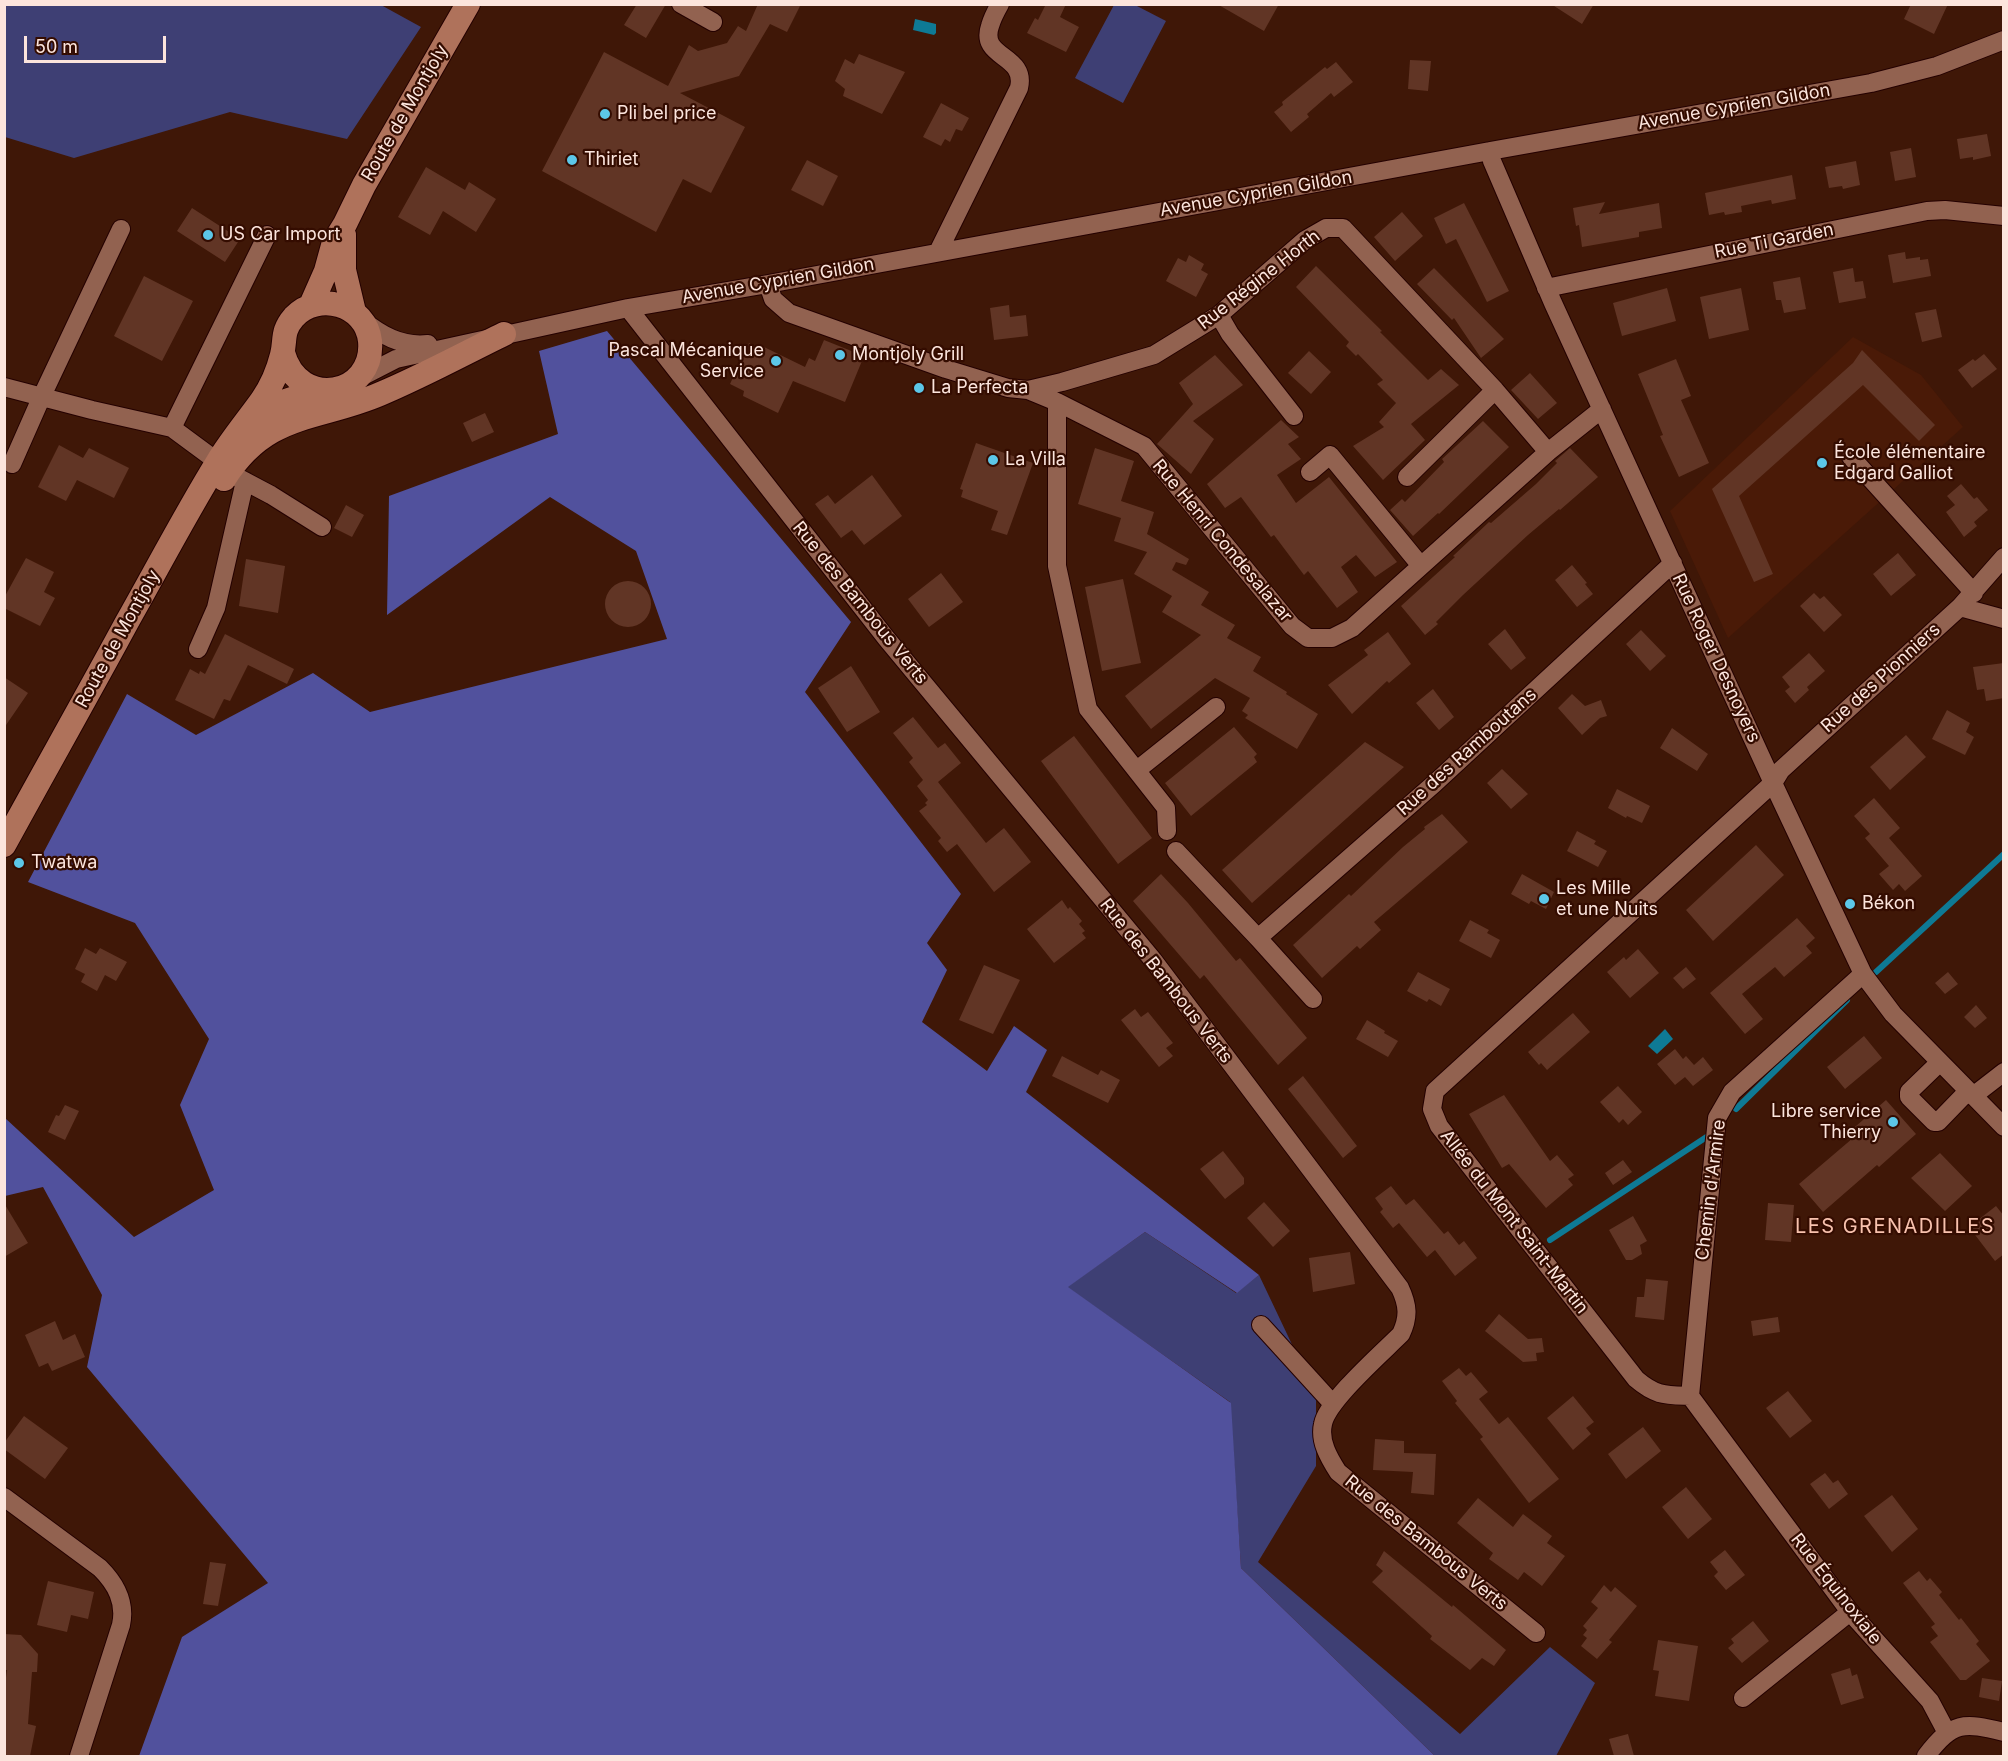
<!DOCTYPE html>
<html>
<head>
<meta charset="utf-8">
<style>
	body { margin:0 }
	#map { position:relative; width:2008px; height:1761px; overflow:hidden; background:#3f1707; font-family:Inter,sans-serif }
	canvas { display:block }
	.frame { position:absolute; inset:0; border:6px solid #fce5dd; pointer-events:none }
	.scale { position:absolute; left:24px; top:36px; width:142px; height:27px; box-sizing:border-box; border:3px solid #fce5dd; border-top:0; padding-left:8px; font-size:18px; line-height:21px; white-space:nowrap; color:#fce5dd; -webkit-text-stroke:4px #340c00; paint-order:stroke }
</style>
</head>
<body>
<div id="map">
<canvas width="2008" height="1761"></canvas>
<div class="frame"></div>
<div class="scale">50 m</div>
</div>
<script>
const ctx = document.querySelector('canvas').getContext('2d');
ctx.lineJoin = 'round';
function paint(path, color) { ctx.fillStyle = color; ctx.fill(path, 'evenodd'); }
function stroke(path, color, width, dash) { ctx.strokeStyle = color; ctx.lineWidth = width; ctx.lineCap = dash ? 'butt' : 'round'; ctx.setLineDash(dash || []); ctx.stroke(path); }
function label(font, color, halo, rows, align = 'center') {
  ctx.font = font + ' Inter,sans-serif'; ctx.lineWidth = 4.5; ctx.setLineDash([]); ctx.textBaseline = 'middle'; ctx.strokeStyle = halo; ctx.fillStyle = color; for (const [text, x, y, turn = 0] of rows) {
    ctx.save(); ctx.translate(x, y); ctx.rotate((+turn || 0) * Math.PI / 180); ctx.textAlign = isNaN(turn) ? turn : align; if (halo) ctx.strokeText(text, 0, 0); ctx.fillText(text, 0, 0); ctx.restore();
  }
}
paint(new Path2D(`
	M1853,337l68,38 42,52 -235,211 -58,-127z`), '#4a1a07');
paint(new Path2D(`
	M4,5h377l40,22 -74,112 -117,-27 -156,46 -69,-21z
	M1114,5h21l31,16 -43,82 -48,-25z
	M1145,1232l91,61 23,-18 57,120v71l-58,96 202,172 90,-87 45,36 -39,73h-121l-194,-188 -11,-166 -163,-115z`), '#3e3f74');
paint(new Path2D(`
	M607,331l244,291 -46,70 156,202 -34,49 20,27 -25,52 65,49 27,-45 33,24 -21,42 233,183 -22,18 -92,-61 -77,55 163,116 10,165 194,188h-1296l43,-119 86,-54 -181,-216 15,-72 -59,-108 -38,9v-78l129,119 80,-47 -34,-85 29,-66 -74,-116 -107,-41 99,-188 69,41 117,-62 57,39 297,-73 -31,-88 -86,-54 -163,118 2,-119 169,-62 -19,-83z`), '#51519d');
paint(new Path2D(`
	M915,19l21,5v9l-2,2 -21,-5z
	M1665,1029l8,10 -16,15 -9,-8z`), '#0e7a95');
stroke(new Path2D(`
	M1876,972l128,-118
	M1736,1109l111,-109
	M1550,1240l158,-104`), '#0e7a95', 6);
paint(new Path2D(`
	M637,4h29l-20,34 -22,-13z
	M758,4h43l-14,28 -17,-8 -31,52 -59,17 65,34 -34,66 -28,-14 -27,53 -114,-61 62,-119 64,34 21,-41 9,6 29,-8 11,-17 8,5z
	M1046,4h20l-6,13 19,10 -13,25 -39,-19 8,-15 3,2z
	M1217,4h62l-15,27z
	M1551,4h43l-12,20z
	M1911,4h37l-14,30 -30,-15z
	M859,54l46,18 -23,42 -39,-18 2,-7 -10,-8 10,-22 9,5z
	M1410,60l21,1 -3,30 -20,-2z
	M1336,62l17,20 -19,15 -3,-4 -24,21 2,3 -18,15 -17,-20 9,-7 -1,-3 43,-35 2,2z
	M941,103l28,15 -7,13 -6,-2 -6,13 -5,-3 -4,7 -18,-9z
	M1987,134l4,22 -18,4v-3l-13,2 -3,-20z
	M1911,148l5,29 -21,4 -5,-29z
	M807,160l31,16 -15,30 -32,-16z
	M1856,161l4,24 -17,4 -1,-3 -13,2 -4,-21z
	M426,167l39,23 4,-8 27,17 -20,33 -33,-21 -13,24 -32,-18z
	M1792,175l4,24 -24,5 -1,-4 -30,6 1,6 -17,3 -1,-3 -15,3 -4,-22z
	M1605,202l-6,12 60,-11 3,25 -23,4v5l-57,10 -3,-22 -3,1 -3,-18z
	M1464,203l45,88 -22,11 -31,-63 -10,5 -12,-26z
	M192,208l48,31 -15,23 -48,-31z
	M1402,212l21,24 -28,25 -21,-24z
	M1905,252l1,7 14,-2v3l8,-1 3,17 -38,7 -5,-28z
	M1189,255l15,9 -3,6 7,4 -12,23 -30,-16 12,-23 8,4z
	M1316,266l66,65 -2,1 48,48 13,-11 18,16 -48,39 14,16 -42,40 -30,-34 31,-19 -5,-5 17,-19 -19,-19 6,-4 -25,-26 -2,2 -10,-10 3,-4 -53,-55z
	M1434,268l70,71 -23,19 -27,-40 -2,2 -35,-36z
	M1853,268l2,14 8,-1 3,17 -27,5 -6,-31z
	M144,276l49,25 -31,60 -48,-25z
	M1800,277l6,32 -22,4 -3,-13h-5l-3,-18z
	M1667,288l9,33 -54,15 -9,-33z
	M1741,288l8,42 -40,9 -9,-42z
	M1009,305l1,12 16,-2 2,21 -34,4 -4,-32z
	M1936,309l6,28 -20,5 -7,-29z
	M824,340l40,16 -19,46 -52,-21 -15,32 -35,-17 1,-5 -14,-7 19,-41 14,7 1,-3 41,20 4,-9 6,3z
	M1862,350l73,75 -16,16 -56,-56 -124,111 34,78 -19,8 -42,-93 141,-126z
	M1309,351l22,21 -20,22 -23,-21z
	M1984,354l13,15 -25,19 -14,-18 15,-11 2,2z
	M1215,355l28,30 -50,36 21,18 -23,35 -34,-30 36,-40 -14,-21z
	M1676,359l15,37 -10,4 28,63 -30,14 -19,-41 3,-1 -25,-61z
	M1530,373l27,30 -19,16 -27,-29z
	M485,413l9,19 -22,10 -9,-19z
	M1281,420l18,17 -11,7 13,15 -24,16 19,28 33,-26 68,85 -22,15 -19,-22 -15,12 17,25 -21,16 -29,-37 -4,4 -30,-40 -3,2 -30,-40 -16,11 -18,-24z
	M1483,421l26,26 -70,67 -1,-1 -25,23 -23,-26 12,-11 3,3 39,-40 -2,-3z
	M976,443l57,20 -26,72 -16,-5 7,-19 -37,-14 2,-7 -3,-1z
	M59,445l24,13 6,-10 40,20 -15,30 -37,-18 -11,21 -28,-14z
	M1095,448l39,13 -13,40 33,11 -7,22 42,25 -3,6 -10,-3 -4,8 37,22 -8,13 34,20 -8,13 34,19 -8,14 34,21 -1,2 32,20 -21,35 -52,-31 3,-3 -6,-4 8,-13 -35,-20 -64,51 -26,-33 76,-61 -39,-23 10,-16 -38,-22 13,-22 -33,-11 7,-23 -43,-14z
	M1570,448l28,29 -38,33 -1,-1 -31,26 -65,60 -27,27 2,2 -13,11 -24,-29 54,-49 -2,-1 36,-34 2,1 45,-39 21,-21 -2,-2z
	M872,475l30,41 -38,29 -12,-15 -11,8 -26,-34 13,-9 7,9z
	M1961,484l13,15 3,-2 11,13 -14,12 3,4 -13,11 -18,-25 9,-7 -8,-9z
	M346,505l18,10 -12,22 -18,-9z
	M1898,553l18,22 -25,21 -18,-22z
	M26,558l28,14 -10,20 11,6 -15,28 -36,-18v-10z
	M246,559l39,7 -7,47 -39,-7z
	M1572,565l15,18 -2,1 8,10 -16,13 -22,-27z
	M941,573l22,29 -34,25 -21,-28z
	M1123,579l18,84 -39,8 -17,-84z
	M605 604a23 23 0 1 1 46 0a23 23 0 1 1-46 0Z
	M1814,593l6,6 4,-3 18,19 -18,17 -24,-26z
	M1505,629l21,29 -15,12 -23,-26z
	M1641,630l25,26 -16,15 -24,-27z
	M1388,632l23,32 -22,19 -2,-2 -35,33 -24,-29 40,-30 -4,-5z
	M225,634l69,35 -7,15 -39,-19 -18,36 -6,-2 -10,20 -39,-19 15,-31 9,5 1,-3 5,3z
	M1809,653l16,18 -18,16 2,3 -14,13 -10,-12 5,-4 -8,-10z
	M2004,663v35l-18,3 -2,-12 -7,1 -4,-23z
	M851,666l29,46 -33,20 -29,-44z
	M4,677l24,16 -24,35z
	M1433,689l21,28 -15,13 -23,-27z
	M1572,694l13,12 16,-6 6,16 -7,2 -18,17 -24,-27z
	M1947,710l23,13 -4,9 8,5 -9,18 -33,-16z
	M913,717l25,31 7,-5 16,20 -23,19 48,61 18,-15 27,34 -37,30 -37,-48 -10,8 -9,-11 3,-3 -22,-27 8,-6 -2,-2 3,-3 -11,-14 6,-6 -14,-18 4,-4 -20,-25z
	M1234,727l23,27 -3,3 3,5 -66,54 -26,-33z
	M1672,728l36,26 -11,17 -37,-23z
	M1906,735l20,22 -36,33 -20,-23z
	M1074,736l78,102 -34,26 -77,-103z
	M1365,742l39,25 -152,136 -30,-33z
	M1502,769l26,25 -17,15 -24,-26z
	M1617,789l33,17 -8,17 -15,-7 -1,2 -18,-10z
	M1874,798l26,30 -11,10 33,38 -17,15 -6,-7 -6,6 -14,-16 10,-8 -24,-28 5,-4 -16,-18z
	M1442,814l26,28 -94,80 7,8 -21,19 -3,-3 -35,32 -29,-33 56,-51 2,2 52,-49 22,-18 -1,-2z
	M1577,831l19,10 -2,3 13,7 -9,16 -31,-16z
	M1756,845l28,30 -71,66 -27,-31z
	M1161,874l27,29 48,58 4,-3 67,80 -29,27 -74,-90 -4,4 -67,-78z
	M1522,874l32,18 -8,17 -15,-8 -2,3 -18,-10z
	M1062,900l6,9 2,-2 12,14 -3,3 6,7 -3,2 4,5 -32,25 -27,-34z
	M1797,918l18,20 -9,8 6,7 -28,24 -9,-10 -33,27 21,25 -18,15 -35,-41z
	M1470,920l19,10 -2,3 13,7 -9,18 -32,-17z
	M85,948l11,6 4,-6 27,14 -11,19 -11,-6 -8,16 -16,-9 4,-8 -10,-5z
	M1638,949l21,24 -29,25 -23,-26 17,-15 2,3z
	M984,965l36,15 -27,54 -34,-14z
	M1686,967l10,12 -13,10 -10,-11z
	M1418,972l32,17 -9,17 -12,-7 -2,3 -20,-11z
	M1948,972l10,12 -13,10 -10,-11z
	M1976,1005l11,13 -12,10 -11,-11z
	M1135,1009l6,8 7,-5 25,31 -7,5 7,8 -14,11 -38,-47z
	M1573,1013l17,19 -43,38 -6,-7 -2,2 -11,-13z
	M1367,1020l18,11 -1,2 14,8 -10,16 -32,-18z
	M1864,1036l18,22 -37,31 -18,-22z
	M1675,1049l8,10 3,-3 8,9 9,-8 10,13 -20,16 -8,-9 -10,8 -18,-21z
	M1062,1056l36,19 3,-5 19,10 -12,23 -56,-27z
	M1303,1076l54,70 -14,12 -55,-69z
	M1618,1086l24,26 -14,13 -5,-6 -4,4 -19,-21z
	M1504,1095l46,66 7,-6 17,20 -6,4 5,6 -27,23 -37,-44 -7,4 -33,-54z
	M1886,1100l30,34 -37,33 -2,-2 -54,47 -24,-28 54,-46 -5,-5z
	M65,1105l14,6 -14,29 -17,-8 8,-17 3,1z
	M1223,1151l21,27v6l-19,15 -25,-30z
	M1940,1153l32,33 -27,25 -34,-33z
	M1623,1160l9,12 -19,13 -8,-12z
	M1391,1186l15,19 8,-6 30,35 4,-3 11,14 5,-4 13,17 -22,18 -20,-26 -8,7 -28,-34 -6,5 -13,-16 3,-3 -8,-11z
	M1264,1202l26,29 -17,16 -26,-29z
	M4,1203l24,40 -24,14z
	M1768,1203l26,2 -3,37 -26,-2z
	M1996,1206l8,10v38l-9,7 -26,-34z
	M1633,1216l14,25 -7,4 2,9 -10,6h-6l-17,-30z
	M1350,1252l5,32 -42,8 -4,-34z
	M1646,1279l22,2 -4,39 -29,-3 2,-20h7z
	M1499,1314l29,25 14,-1 2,14 -8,1 1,8 -14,1 -38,-31z
	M1778,1317l2,15 -27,4 -2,-15z
	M55,1321l8,19 12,-6 10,23 -33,14 -4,-8 -9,4 -14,-32z
	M1459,1368l7,8 5,-4 17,20 -9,7 20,25 9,-7 51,62 -30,24 -49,-64 3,-2 -28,-34 2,-2 -15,-20z
	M1788,1391l24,30 -22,17 -24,-30z
	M1573,1396l21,26 -8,6 5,6 -18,16 -26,-32z
	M24,1416l44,32 -23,31 -41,-30v-6z
	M1643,1427l18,24 -35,28 -18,-25z
	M1375,1439l29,2v12l32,1 -2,41 -23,-2 2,-21 -40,-2z
	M1825,1473l8,10 5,-3 10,14 -19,15 -19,-25z
	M1686,1487l26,32 -24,20 -26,-32z
	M1892,1495l26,34 -26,23 -28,-36z
	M1478,1498l35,29 10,-13 29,22 -5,7 18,13 -23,30 -18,-14 -6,8 -29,-21 4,-6 -36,-30z
	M1725,1550l20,25 -19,15 -12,-14 4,-4 -8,-10z
	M1384,1551l68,56 1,-2 53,45 -12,16 -12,-8 -12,12 -40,-31 2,-3 -60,-54 11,-11 -7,-6z
	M210,1562l16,2 -8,42 -15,-2z
	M1919,1571l8,10 3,-3 12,14 -3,3 20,25 2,-2 18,23 -3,3 14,17 -24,19h-6l-30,-38 8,-6 -7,-9 4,-3 -32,-41z
	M48,1581l46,11 -6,27 -17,-4 -4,17 -30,-7z
	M1604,1585l7,7 4,-5 22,19 -28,34 3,2 -15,17 -16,-13 6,-8 -4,-3 4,-5 -4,-4 15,-18 -7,-6z
	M1753,1621l16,20 -27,22 -14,-15 6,-5 -3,-4z
	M4,1634l17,1 17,19 -1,18h-5l-4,52 8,2 -6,30h-26v-63l3,-23h-3z
	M1658,1640l40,6 -9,55 -34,-5 4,-25 -6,-1z
	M1850,1668l2,8 5,-2 7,24 -23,7 -10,-31z
	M1982,1678l20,3 -3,20 -20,-4z
	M1628,1734l6,22h-20l-5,-17z`), '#613525');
const minor = new Path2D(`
	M681,4l32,18
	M1490,151l2,10 61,142 220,480 90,191 30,40 111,113
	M938,252l81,-164c8,-34 -40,-29 -29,-62 2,-7 6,-15 10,-22
	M768,284l5,15 16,14 157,56 62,19 20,2 34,-8 92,-27 65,-40 86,-75 21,-12h17l152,162 53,62
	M1546,288l381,-77 18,-1 59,6
	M628,308l258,330 267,322 247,328c8,17 9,29 1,46 -19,19 -74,67 -78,90 -4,17 6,34 15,48l198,161
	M1219,315l11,19 64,82
	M361,319c20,16 40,28 67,25
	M359,378l37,-19 232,-51 140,-24 722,-133 381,-68 66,-17 67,-26
	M4,387l88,23 80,18 46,34
	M1028,390l29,12 87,44 148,180 16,12h24l20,-10 196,-176 54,-43
	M1057,402v164l31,143 78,99 1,23
	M172,428l95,-193
	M1851,457l123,136
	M12,464l30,-68 79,-167
	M1310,472l20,-17 91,111
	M235,476l36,19 51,32
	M1407,477l88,-87
	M1960,607l44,12
	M198,649l18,-41 29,-127
	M1137,770l79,-63
	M1176,851l82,87 177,-155 238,-220
	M1258,938l55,61
	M1940,1062l-31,30v5l25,25h4l30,-31
	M1973,1096l31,-24
	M1261,1325l71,78
	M1690,1396c-25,-1 -34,0 -54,-17l-197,-253 -7,-17 3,-18 338,-308 8,-13 179,-163 44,-50
	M1690,1396l27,-278 15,-26 131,-118
	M1690,1396l160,216 80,89 17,32
	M4,1497l96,71c16,16 26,34 21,57l-42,131
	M1743,1698l107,-86
	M1926,1756c27,-35 37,-34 78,-24`);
const major = new Path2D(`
	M344,235v35l10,42
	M311,305l15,-34 8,-29 11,-18 19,-39 104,-181
	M253,423l33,-22 33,-11
	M224,479c43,-68 93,-58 156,-85 43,-18 83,-40 124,-60
	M4,845c41,-75 83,-149 123,-223 30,-53 58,-107 90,-159 13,-22 30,-42 45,-63 9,-13 16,-29 20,-45 4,-15 -1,-23 12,-38 24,-26 72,-13 76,24 5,55 -71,70 -87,12`);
stroke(minor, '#240000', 20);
stroke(major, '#240000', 26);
stroke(minor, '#926250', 18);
stroke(major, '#af725b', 24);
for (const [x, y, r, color] of [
	[605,114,6,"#5cc7e8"],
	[572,160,6,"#5cc7e8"],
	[208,235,6,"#5cc7e8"],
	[840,355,6,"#5cc7e8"],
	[776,361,6,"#5cc7e8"],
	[919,388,6,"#5cc7e8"],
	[993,460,6,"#5cc7e8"],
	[1822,463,6,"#5cc7e8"],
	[19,863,6,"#5cc7e8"],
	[1544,899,6,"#5cc7e8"],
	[1850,904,6,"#5cc7e8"],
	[1893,1122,6,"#5cc7e8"]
]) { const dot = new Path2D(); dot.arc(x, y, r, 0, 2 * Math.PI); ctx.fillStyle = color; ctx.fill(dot); stroke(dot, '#340c00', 2); }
label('18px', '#fce5dd', '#340c00', [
	["Avenue Cyprien Gildon",1734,107,-10],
	["Route de Montjoly",405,113,-60],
	["Avenue Cyprien Gildon",1256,194,-10],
	["Rue Ti Garden",1774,241,-11],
	["Rue Régine Horth",1259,280,-38],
	["Avenue Cyprien Gildon",778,281,-10],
	["Rue Henri Condesalazar",1222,541,50],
	["Rue des Bambous Verts",860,603,51],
	["Route de Montjoly",118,639,-61],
	["Rue Roger Desnoyers",1716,658,65],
	["Rue des Pionniers",1881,678,-42],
	["Rue des Ramboutans",1467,752,-42],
	["Rue des Bambous Verts",1166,981,52],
	["Chemin d'Armire",1711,1190,-83],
	["Allée du Mont Saint-Martin",1514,1222,52],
	["Rue des Bambous Verts",1426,1543,39],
	["Rue Équinoxiale",1836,1589,52]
]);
label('18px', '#fce5dd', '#340c00', [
	["Pli bel price",617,114],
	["Thiriet",584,160],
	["US Car Import",220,235],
	["Pascal Mécanique",764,351,"right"],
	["Service",764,372,"right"],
	["Montjoly Grill",852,355],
	["La Perfecta",931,388],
	["École élémentaire",1834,453],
	["Edgard Galliot",1834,474],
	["La Villa",1005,460],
	["Twatwa",31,863],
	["Les Mille",1556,889],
	["et une Nuits",1556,910],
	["Békon",1862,904],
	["Libre service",1881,1112,"right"],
	["Thierry",1881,1133,"right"]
], 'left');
ctx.letterSpacing = '1.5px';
label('20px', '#f8c2ae', '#340c00', [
	["LES GRENADILLES",1895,1227]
]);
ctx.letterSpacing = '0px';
</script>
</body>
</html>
